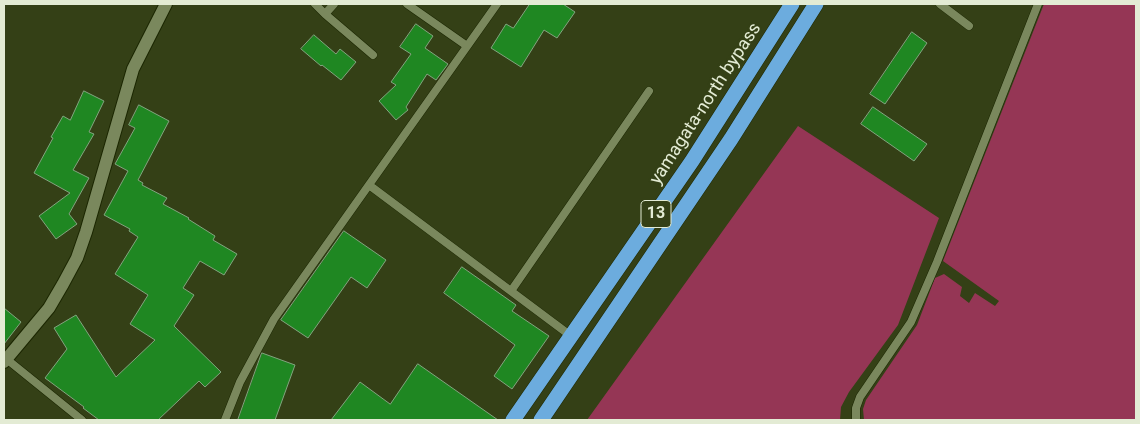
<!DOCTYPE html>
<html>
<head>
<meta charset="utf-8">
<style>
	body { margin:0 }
	#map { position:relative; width:1140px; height:424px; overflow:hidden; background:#344016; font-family:Roboto,sans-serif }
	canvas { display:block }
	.frame { position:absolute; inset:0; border:5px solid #e3ebd4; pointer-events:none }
</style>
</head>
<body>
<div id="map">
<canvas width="1140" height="424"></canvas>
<div class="frame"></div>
</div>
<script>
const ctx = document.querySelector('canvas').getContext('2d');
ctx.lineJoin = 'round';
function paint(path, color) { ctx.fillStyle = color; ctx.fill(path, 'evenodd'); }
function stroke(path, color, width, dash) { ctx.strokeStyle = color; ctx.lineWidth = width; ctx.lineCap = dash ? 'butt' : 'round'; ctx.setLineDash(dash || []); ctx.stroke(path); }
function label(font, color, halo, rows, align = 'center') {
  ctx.font = font + ' Roboto,sans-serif'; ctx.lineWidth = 4.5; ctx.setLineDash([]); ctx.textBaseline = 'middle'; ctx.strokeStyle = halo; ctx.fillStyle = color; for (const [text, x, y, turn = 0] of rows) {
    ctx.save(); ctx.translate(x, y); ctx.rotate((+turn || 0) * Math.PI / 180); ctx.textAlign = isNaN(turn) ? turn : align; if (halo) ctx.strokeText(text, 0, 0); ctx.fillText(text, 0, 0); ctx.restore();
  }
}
paint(new Path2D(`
	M1044,4h92v416h-272l-1,-11 3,-9 51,-75 18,-47 9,-4 18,13 -2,9 9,7 6,-10 20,13 4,-5 -56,-40z
	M798,126l141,92 -41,107 -49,67 -8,15 -1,13h-253z`), '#953655');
const building = new Path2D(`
	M530,4h33l12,8 -18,26 -13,-8 -23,37 -30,-19 15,-24 7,4z
	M416,24l17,12 -8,12 23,16 -12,16 -9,-6 -21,33 2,3 -12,10 -17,-19 17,-16 -5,-3 20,-28 -11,-7z
	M912,32l15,11 -42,61 -15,-10z
	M314,35l22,19 4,-5 16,13 -15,18 -19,-15 -1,1 -20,-17z
	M84,91l20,10 -15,31 5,2 -21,36 16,8 -20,36 8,10 -21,15 -17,-23 31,-23 -36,-20 19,-35 -2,-1 12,-21 7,4z
	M139,105l30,16 -31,59 5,3 -1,2 25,13 -4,6 26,14 -1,1 27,17 -2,4 24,14 -13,21 -24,-14 -17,27 11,7 -20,31 47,46 -16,15 -6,-6 -41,39h-59l-16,-12 1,-1 -39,-29 22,-29 -13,-21 22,-13 40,62 39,-37 -25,-16 18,-29 -33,-21 23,-37 -9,-6 1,-2 -26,-14 24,-44 -13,-7 20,-36 -6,-3z
	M873,107l54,37 -13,17 -53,-37z
	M344,231l42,29 -19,28 -16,-11 -43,61 -27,-18z
	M462,267l54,38 -4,6 37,25 -37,53 -18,-13 21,-31 -71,-52z
	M4,308l17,14 -17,22z
	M262,353l33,12 -20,55h-37z
	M418,364l80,56h-167l29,-38 30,22z`);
paint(building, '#1f8722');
stroke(building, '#82a47f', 1);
const lane = new Path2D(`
	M315,4l10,10 48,41
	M407,4l60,42
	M940,4l29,22
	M325,14l9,-10
	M369,185l202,151
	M511,291l138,-200
	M4,357l78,63
	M225,420l15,-38 34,-63 223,-315
	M856,420v-12l4,-11 51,-75 26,-60 101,-258`);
const street = new Path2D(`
	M4,362l45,-54 14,-24 14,-26 9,-26 47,-163 33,-65`);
const highway = new Path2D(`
	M513,420l179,-259 100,-157
	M541,420l190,-281 85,-135`);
stroke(lane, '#1b2600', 9);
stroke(street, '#1b2600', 14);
stroke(highway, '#1b2600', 16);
stroke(lane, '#7a885d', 8);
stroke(street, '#7a885d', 12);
stroke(highway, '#6cacde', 15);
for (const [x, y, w] of [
	[656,214,30]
]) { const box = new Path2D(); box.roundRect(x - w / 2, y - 13.5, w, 27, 4); ctx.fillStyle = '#344016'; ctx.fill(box); stroke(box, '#e3ebd4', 1); }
label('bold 16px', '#e3ebd4', null, [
	["13",656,214]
]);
label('18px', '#e3ebd4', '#344016', [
	["yamagata-north bypass",706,104,-57]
]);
</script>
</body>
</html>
